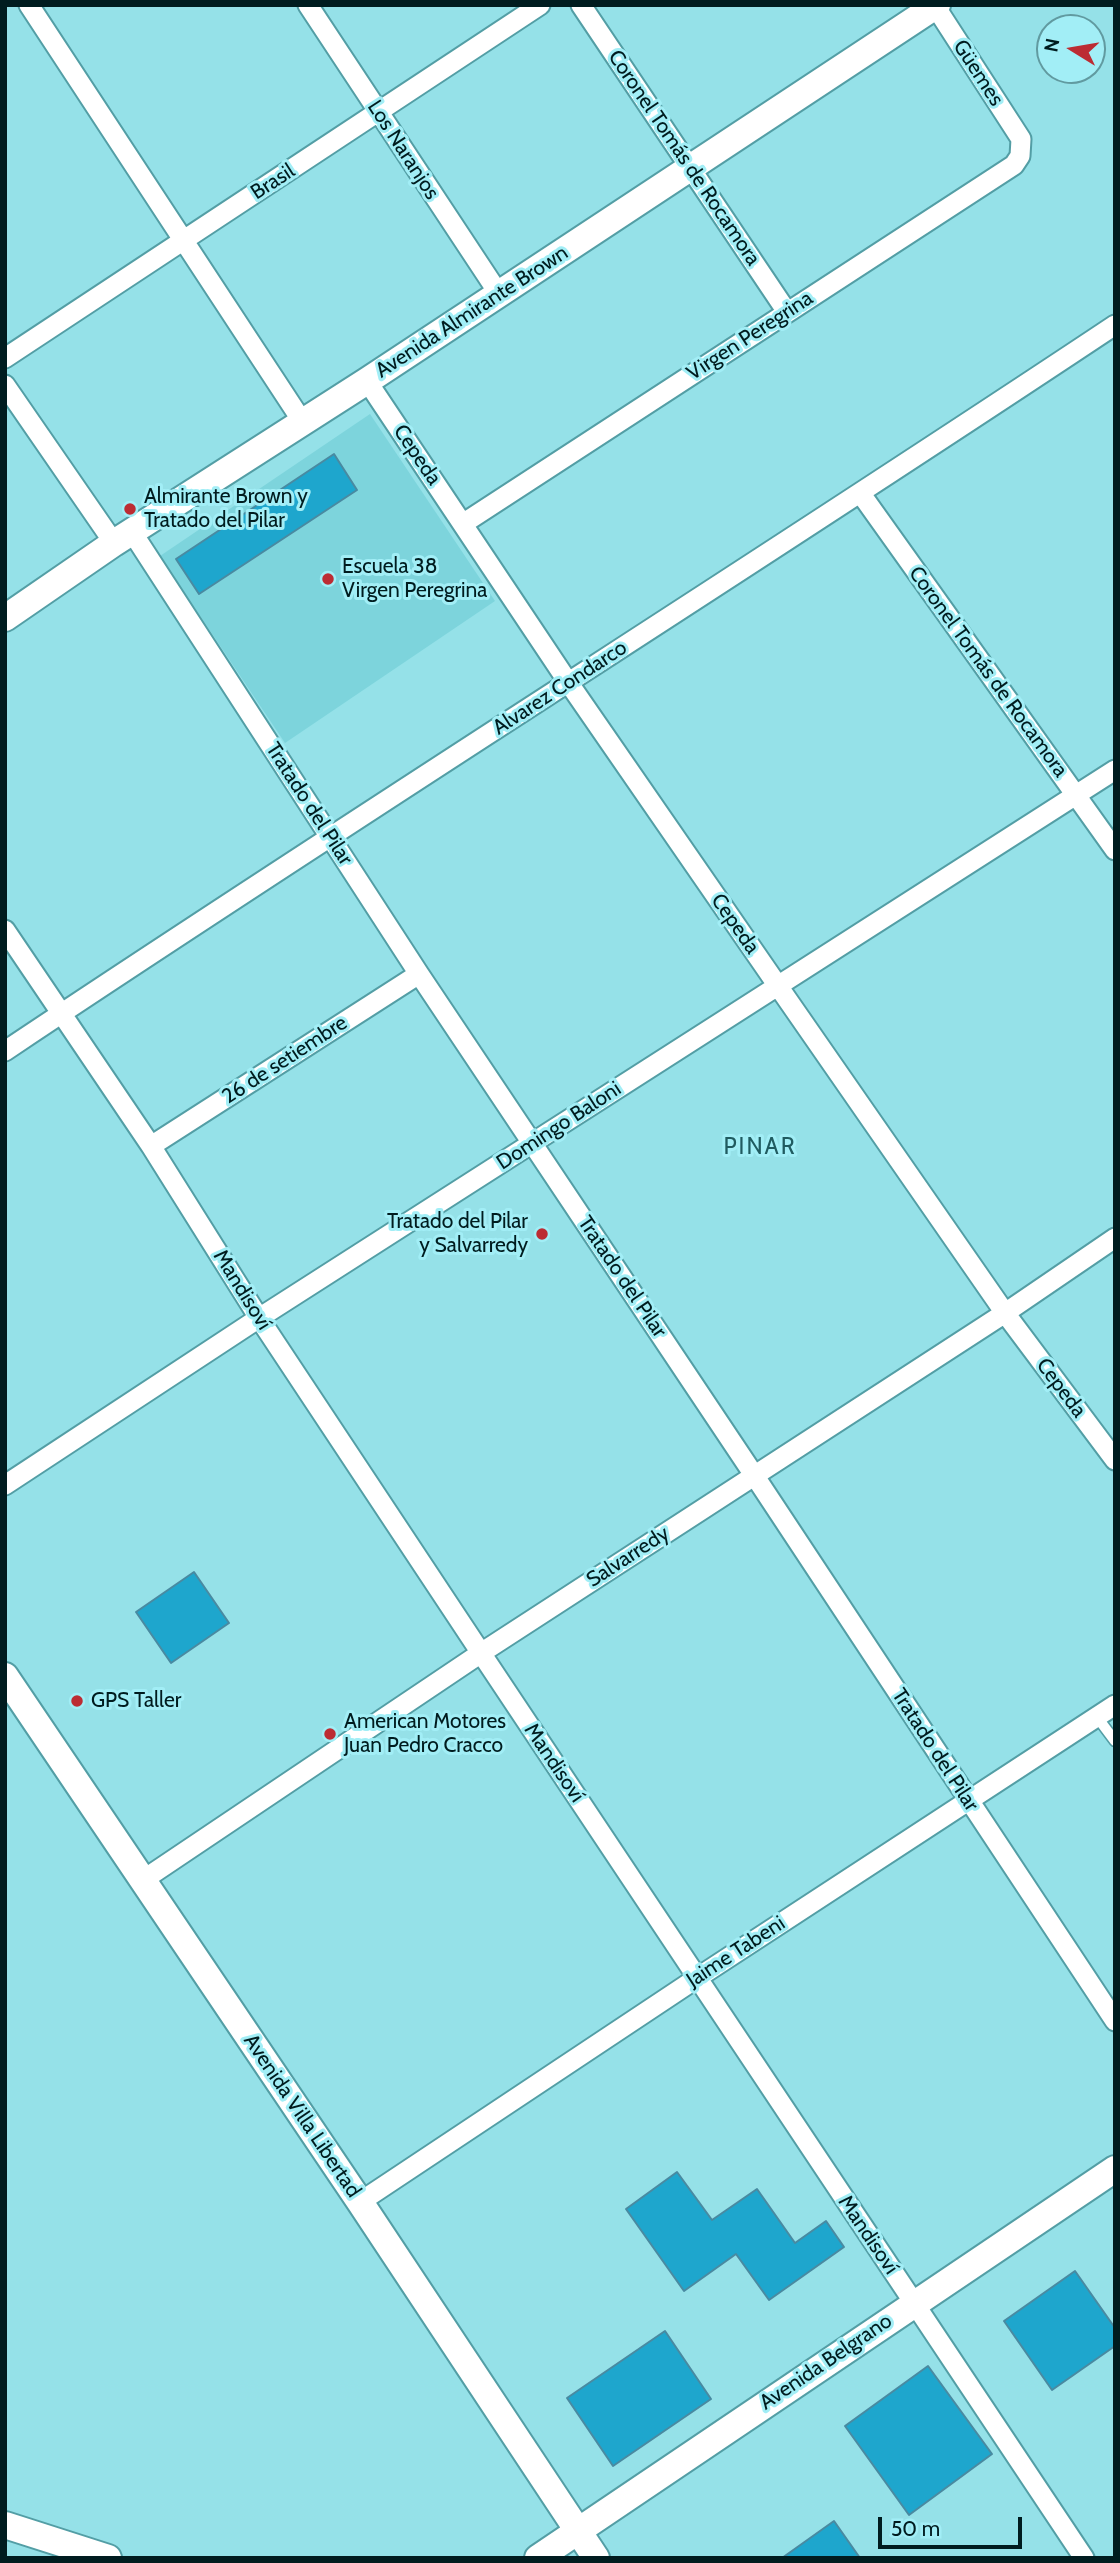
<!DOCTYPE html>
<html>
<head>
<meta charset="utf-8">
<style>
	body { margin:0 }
	#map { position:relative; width:1120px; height:2563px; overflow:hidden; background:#95e1e8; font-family:Cabin,sans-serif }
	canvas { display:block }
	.frame { position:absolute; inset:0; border:7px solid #001c1f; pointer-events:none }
	.north { position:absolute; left:1036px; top:14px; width:70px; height:70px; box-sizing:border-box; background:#a2eef6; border:2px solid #619aa0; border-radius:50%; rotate:281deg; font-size:19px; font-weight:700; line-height:28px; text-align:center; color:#001c1f }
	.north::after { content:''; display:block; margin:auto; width:24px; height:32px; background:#bc2c33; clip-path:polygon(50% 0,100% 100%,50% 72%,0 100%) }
	.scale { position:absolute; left:878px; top:2517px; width:144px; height:32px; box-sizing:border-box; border:4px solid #001c1f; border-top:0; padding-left:9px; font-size:21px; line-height:24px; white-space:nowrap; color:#001c1f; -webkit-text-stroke:5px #a2eef6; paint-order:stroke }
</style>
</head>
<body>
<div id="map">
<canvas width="1120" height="2563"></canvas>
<div class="frame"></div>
<div class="north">N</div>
<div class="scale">50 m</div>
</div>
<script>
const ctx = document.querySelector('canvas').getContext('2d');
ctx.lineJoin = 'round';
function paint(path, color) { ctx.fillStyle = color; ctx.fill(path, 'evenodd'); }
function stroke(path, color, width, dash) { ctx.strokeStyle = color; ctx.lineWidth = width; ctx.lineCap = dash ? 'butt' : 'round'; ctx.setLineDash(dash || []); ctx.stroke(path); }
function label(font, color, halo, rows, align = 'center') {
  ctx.font = font + ' Cabin,sans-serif'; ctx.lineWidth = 6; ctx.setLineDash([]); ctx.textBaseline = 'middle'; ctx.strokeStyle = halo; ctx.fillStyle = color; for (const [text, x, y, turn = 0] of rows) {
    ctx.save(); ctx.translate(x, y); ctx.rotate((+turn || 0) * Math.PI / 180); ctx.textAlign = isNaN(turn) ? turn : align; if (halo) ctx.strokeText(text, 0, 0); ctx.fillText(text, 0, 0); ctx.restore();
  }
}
paint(new Path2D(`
	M370,414l125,187 -210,142 -125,-187z`), '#7dd4dc');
const building = new Path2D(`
	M334,454l23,36 -158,104 -23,-35z
	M194,1572l35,51 -58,40 -35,-51z
	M677,2172l35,48 45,-31 38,54 31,-22 18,26 -75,53 -33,-46 -52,37 -58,-82z
	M1075,2271l40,57v18l-63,44 -48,-69z
	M665,2331l46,68 -98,67 -46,-68z
	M928,2366l64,88 -83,61 -64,-89z
	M834,2521l26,37h-78z`);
paint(building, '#1ea6cd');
stroke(building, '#498aa1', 2);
const lane = new Path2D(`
	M1097,1717l18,24`);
const street = new Path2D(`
	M29,5l273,416
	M308,5l191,289
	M581,5l206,307
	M5,358l535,-353
	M367,381l201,301 210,304 227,327 110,147
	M5,385l109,158
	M861,494l254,356
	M464,523l550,-358 6,-9 1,-17 -86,-133
	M132,532l287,442 335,501 361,546
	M5,930l146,216 108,172 222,335 603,905
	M5,1051c368,-246 742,-481 1110,-726
	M151,1146l268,-172
	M5,1485l254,-167 856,-548
	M143,1880l338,-227 524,-340 110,-75
	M360,2202l337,-224 418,-273`);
const secondary = new Path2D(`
	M5,618l109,-75 253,-162 570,-376
	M5,1676l355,526 236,356
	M5,2525l103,33
	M538,2558l577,-389`);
stroke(lane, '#539ea5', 13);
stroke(street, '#539ea5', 23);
stroke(secondary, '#539ea5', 30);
stroke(lane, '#fff', 10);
stroke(street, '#fff', 19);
stroke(secondary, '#fff', 26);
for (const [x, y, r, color] of [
	[130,509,7,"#bc2c33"],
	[328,579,7,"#bc2c33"],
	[542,1234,7,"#bc2c33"],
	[77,1701,7,"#bc2c33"],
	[330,1734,7,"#bc2c33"]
]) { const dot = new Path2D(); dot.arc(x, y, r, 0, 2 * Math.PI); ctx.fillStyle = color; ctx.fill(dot); stroke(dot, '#a2eef6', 2.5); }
label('21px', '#001c1f', '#a2eef6', [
	["Güemes",978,73,57],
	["Los Naranjos",403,150,57],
	["Coronel Tomás de Rocamora",684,158,56],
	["Brasil",273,182,-33],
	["Avenida Almirante Brown",472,312,-33],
	["Virgen Peregrina",750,336,-33],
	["Cepeda",417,455,56],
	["Coronel Tomás de Rocamora",988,672,54],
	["Alvarez Condarco",560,688,-33],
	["Tratado del Pilar",309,804,57],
	["Cepeda",735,924,55],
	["26 de setiembre",285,1060,-33],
	["Domingo Baloni",559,1126,-33],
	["Tratado del Pilar",622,1277,56],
	["Mandisoví",242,1290,58],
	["Cepeda",1061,1388,53],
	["Salvarredy",628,1557,-33],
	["Tratado del Pilar",935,1750,57],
	["Mandisoví",554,1763,56],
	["Jaime Tabeni",736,1952,-33],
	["Avenida Villa Libertad",302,2116,56],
	["Mandisoví",868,2235,56],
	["Avenida Belgrano",826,2362,-34]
]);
label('21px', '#001c1f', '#a2eef6', [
	["Almirante Brown y",144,497],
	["Tratado del Pilar",144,521],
	["Escuela 38",342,567],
	["Virgen Peregrina",342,591],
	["Tratado del Pilar",528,1222,"right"],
	["y Salvarredy",528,1246,"right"],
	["GPS Taller",91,1701],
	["American Motores",344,1722],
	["Juan Pedro Cracco",344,1746]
], 'left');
ctx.letterSpacing = '2px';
label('23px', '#205b60', '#a2eef6', [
	["PINAR",760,1147]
]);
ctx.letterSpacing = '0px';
</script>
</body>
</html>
